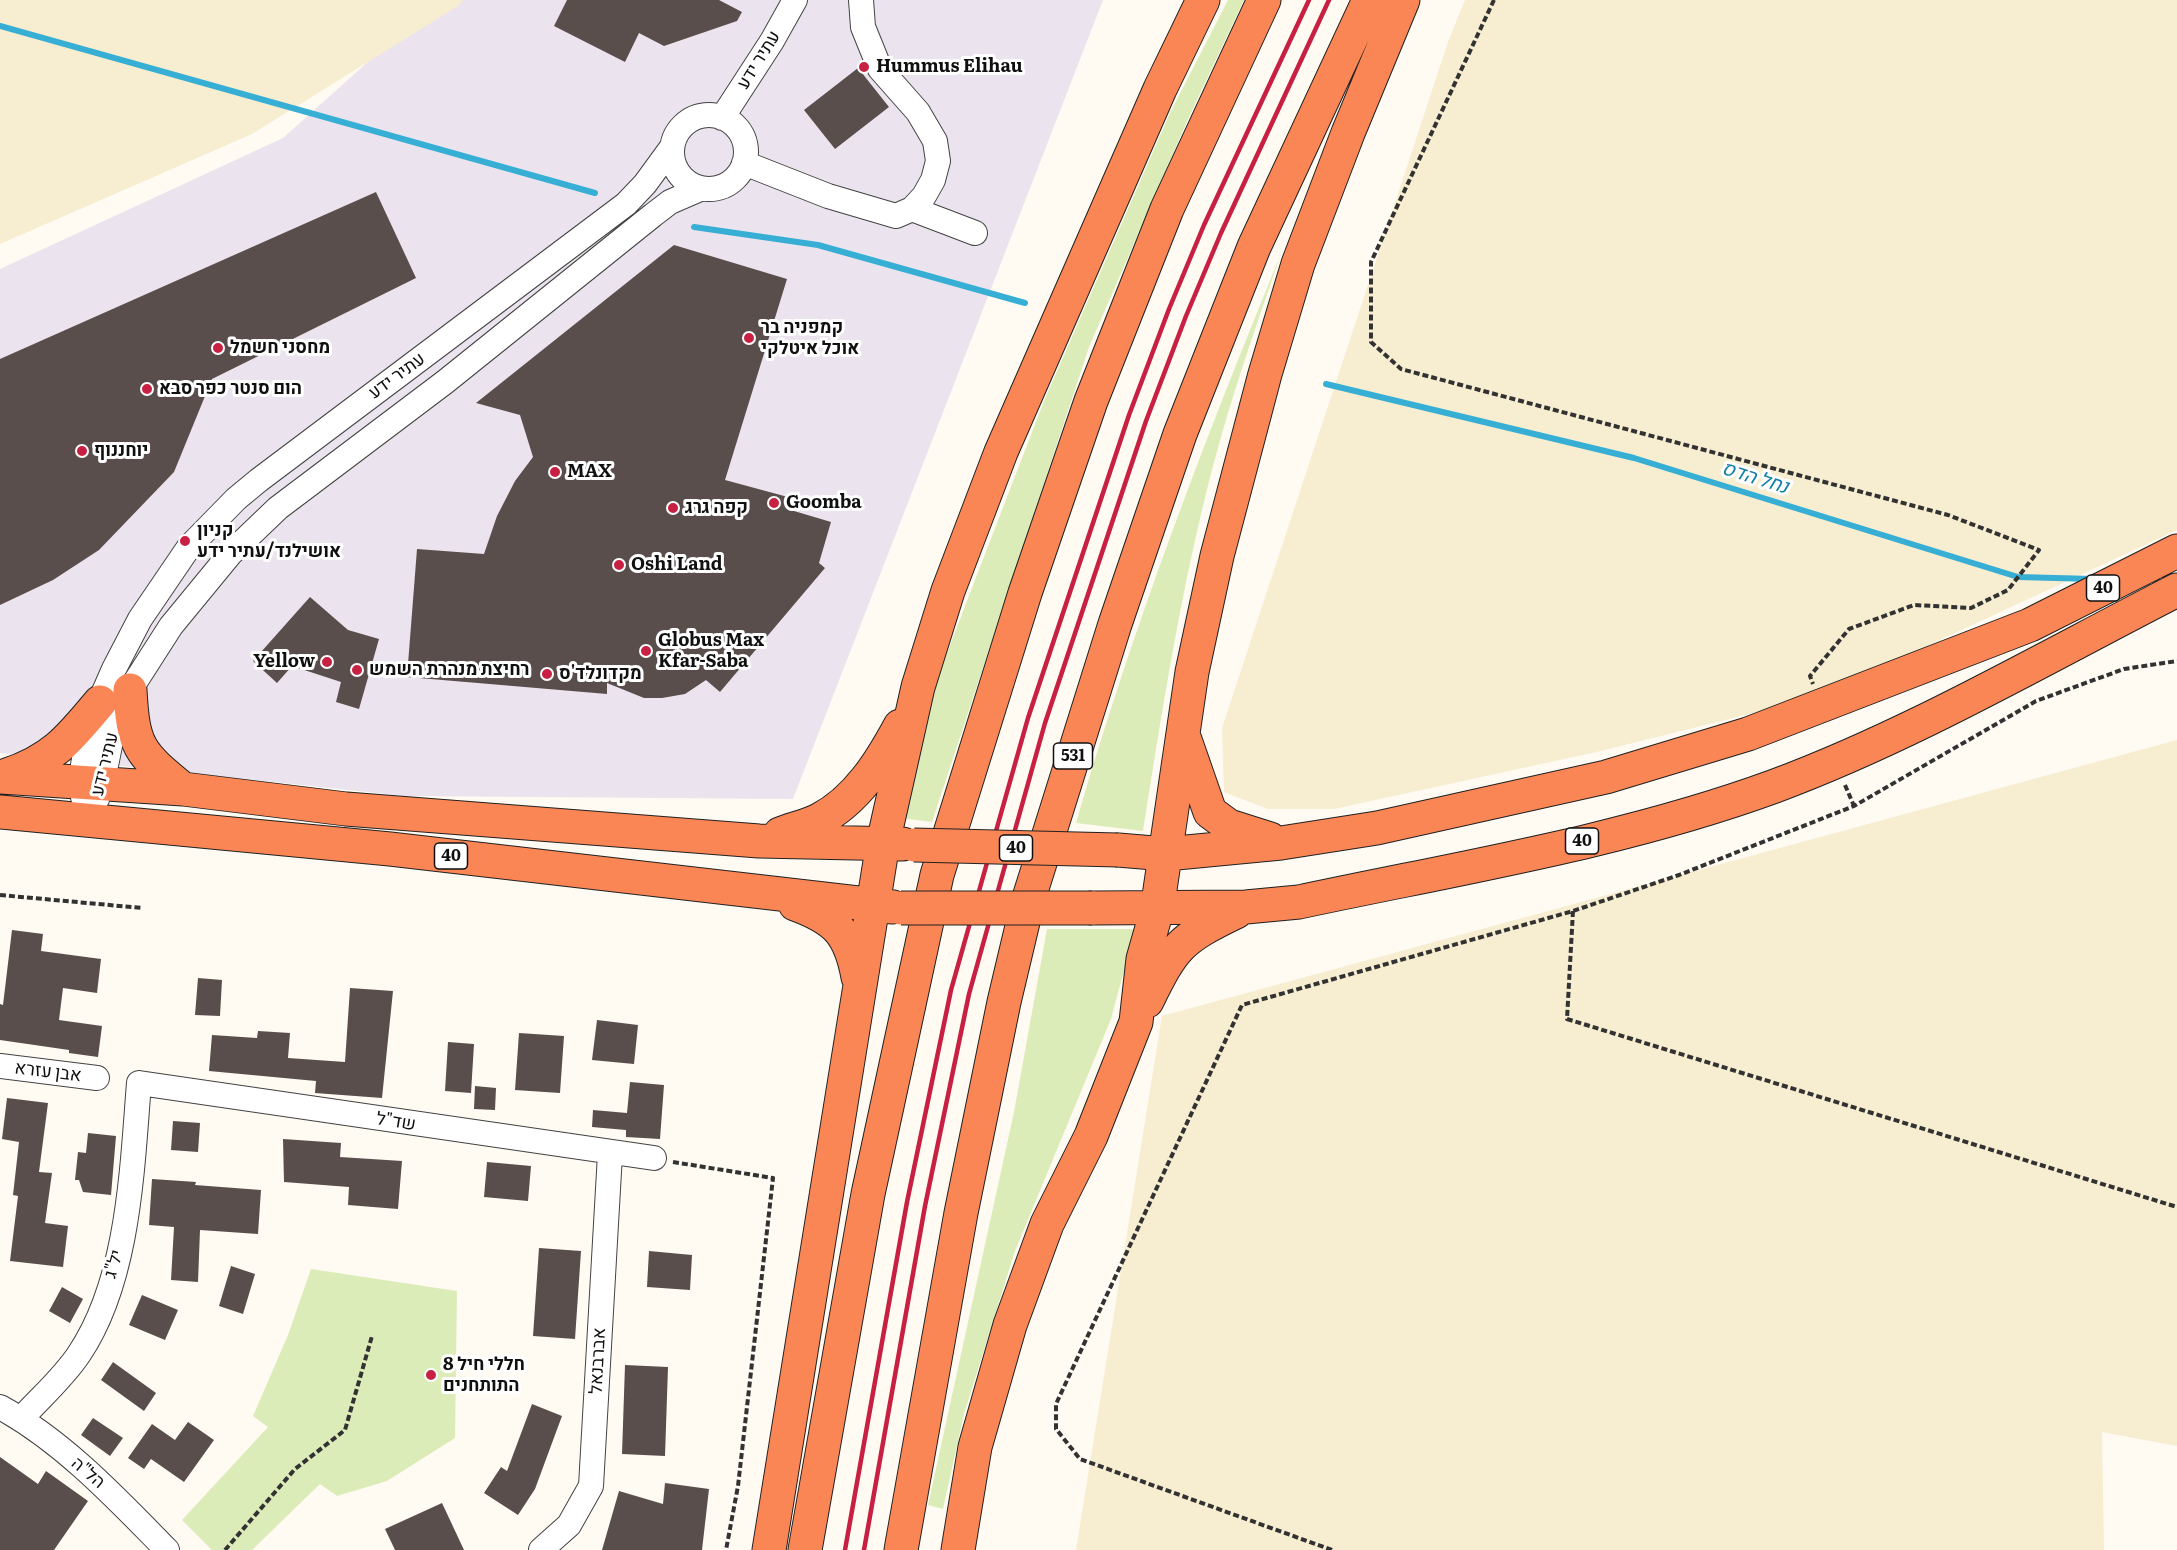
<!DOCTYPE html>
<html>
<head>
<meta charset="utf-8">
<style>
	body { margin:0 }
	canvas { display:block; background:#fffaf2 }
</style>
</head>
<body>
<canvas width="2177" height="1550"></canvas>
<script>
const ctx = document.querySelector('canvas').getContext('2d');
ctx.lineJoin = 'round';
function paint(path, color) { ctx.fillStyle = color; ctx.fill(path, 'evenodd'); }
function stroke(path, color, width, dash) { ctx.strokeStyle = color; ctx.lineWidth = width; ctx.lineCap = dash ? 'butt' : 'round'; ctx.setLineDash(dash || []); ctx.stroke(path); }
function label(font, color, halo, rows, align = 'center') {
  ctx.font = font + ' Literata,Heebo,serif'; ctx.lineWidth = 6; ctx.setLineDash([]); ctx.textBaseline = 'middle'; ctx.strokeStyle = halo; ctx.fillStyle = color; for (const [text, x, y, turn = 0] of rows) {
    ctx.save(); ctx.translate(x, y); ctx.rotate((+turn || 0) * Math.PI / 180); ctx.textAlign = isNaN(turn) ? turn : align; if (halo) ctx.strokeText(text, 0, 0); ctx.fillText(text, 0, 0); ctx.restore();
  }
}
paint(new Path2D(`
	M437,0h666l-310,799 -388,-3 -405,-43v-484l283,-131z`), '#ebe4ee');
paint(new Path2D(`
	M0,0h463l-5,6 -206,128 -252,110z
	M1465,0h712v530l-360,167 -216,54 -267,58h-66l-44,-17 -2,-64 226,-686z
	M2177,740v706l-75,-14 2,118h-1028l86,-534z`), '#f7edd0');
paint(new Path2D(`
	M1228,0h16l-56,119 -99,228 -157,475 -31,-4 39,-147 104,-270 126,-288z
	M1281,254c-25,72 -50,143 -69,216 -31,119 -50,241 -69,361l-67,-8c56,-194 128,-382 205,-569z
	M1047,929h88l-24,90 -96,232 -51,163 -21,95 -15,-4 86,-393z
	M311,1269l146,22 -2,147 -68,43 -50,15 -17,-12 -68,66h-40l-30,-30 86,-93 -15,-11 35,-81z`), '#dcecb9');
stroke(new Path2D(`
	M0,26l595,167
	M694,227l124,18 207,58
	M1326,384l308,74 384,119 75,2`), '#37aed4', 6);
paint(new Path2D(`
	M567,0h152l23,12 -5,9 -73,25 -25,-13 -14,29 -71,-36z
	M858,68l31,39 -54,42 -31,-39z
	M376,192l40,86 -204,101 -38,93 -75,78 -46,30 -53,25v-246z
	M674,245l113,34 -62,201 74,20 -5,11 37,11 -12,41 6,5 -105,124 -14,-12 -21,14 -23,4h-18l-37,-15v11l-200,-17 10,-128 67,5 13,-38 18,-35 18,-24 -13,-42 -44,-12z
	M310,597l38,33 31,9 -20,70 -23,-7 5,-20 -49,-16 -15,17 -24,-22z
	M12,930l31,4 -2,17 60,8 -4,34 -34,-5 -4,32 43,6 -4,31 -29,-4v-3l-69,-10v-36l3,1z
	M198,978l24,2 -2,36 -25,-1z
	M350,988l43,3 -11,107 -67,-5 1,-12 -107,-10 3,-36 45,3 1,-7 32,2 -2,25 57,4z
	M597,1020l41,5 -4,39 -42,-4z
	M519,1033l45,3 -4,57 -45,-3z
	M448,1042l26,2 -3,49 -26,-2z
	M630,1082l34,3 -4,54 -34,-2v-7l-34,-3 1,-17 34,3z
	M475,1086l21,2 -1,22 -21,-1z
	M7,1098l41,5 -9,69 13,1 -7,50 23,3 -5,41 -53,-6 8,-65 -5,-1 6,-53 -17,-3z
	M173,1121l27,2 -2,29 -27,-2z
	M88,1133l28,3 -5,59 -28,-3 -4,-12h-4l3,-28 8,1z
	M283,1139l58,4 -1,14 62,4 -4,48 -50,-4 1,-18 -65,-5z
	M487,1162l44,4 -3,35 -44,-4z
	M152,1179l44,3 -1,3 66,5 -3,44 -58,-4 -2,52 -27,-2 3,-53 -25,-2z
	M539,1248l42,3 -6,88 -42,-3z
	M649,1251l43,4 -2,35 -43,-3z
	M231,1266l24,8 -12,40 -24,-8z
	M62,1287l21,12 -13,24 -21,-12z
	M142,1295l36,15 -13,30 -36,-15z
	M113,1362l43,31 -12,18 -43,-31z
	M625,1365l43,2 -3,89 -43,-2z
	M532,1404l30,12 -27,73 -17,26 -34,-22 17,-26 6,4z
	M93,1418l30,20 -13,18 -29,-21z
	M188,1422l26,18 -30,42 -33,-23 -7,10 -16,-11 24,-34 23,16z
	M0,1457l38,27 8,-13 42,30 -34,49h-54z
	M665,1483l44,6 -7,61h-100l17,-59 44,13z
	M442,1503l22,47h-69l-10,-21z`), '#594e4b');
const minor = new Path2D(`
	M672 152a37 37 0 1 1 74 0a37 37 0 1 1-74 0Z
	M722,118l50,-77 23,-41
	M744,163l84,33 68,20 16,-7 12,-13 9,-16 5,-19 -3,-20 -17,-29 -38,-43 -17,-42 -2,-27
	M912,209l63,24
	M97,799l5,-14 13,-64 15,-31 41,-64 60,-73 47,-45 167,-126 208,-167 17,-13 30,-13
	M88,820l-8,-37 7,-42 9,-31 18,-41 26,-50 49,-72 47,-48 23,-19 367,-276 19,-20 27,-37
	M0,1066l97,12
	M0,1407c64,35 117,92 167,143
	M21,1419c19,-21 43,-42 58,-65 50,-74 53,-185 60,-271l515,75
	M541,1550l28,-25 22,-39 19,-332`);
const highway = new Path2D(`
	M130,690c3,57 9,63 53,99
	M1185,740l25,72 19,14 41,13
	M7,775c46,-15 63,-37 93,-73
	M0,777l183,12 163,20 413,32 144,3
	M0,812l390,37 503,58
	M780,834c12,-5 27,-8 39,-14 38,-20 61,-57 81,-94
	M1118,850l48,4 115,-11 96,-15 229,-51 142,-43 282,-109 147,-74
	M795,904c41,15 55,29 63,73
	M1092,908l154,-1 53,-5c159,-34 323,-60 476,-116 137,-51 271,-129 402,-196
	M1147,1001c27,-55 33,-62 89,-89
	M769,1550l114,-707 35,-156 30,-96 53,-139 159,-363 43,-89
	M805,1550l63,-356 69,-319 88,-282 66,-192 76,-192 97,-209
	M901,1550l60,-337 43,-211 24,-101 87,-277 65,-190 74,-187 115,-247
	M958,1550l17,-103 35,-122 37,-101 44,-88 45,-114 7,-63 14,-49 35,-238 25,-116 48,-182 33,-110 50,-131 55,-133`);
stroke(minor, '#434343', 26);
stroke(highway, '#212121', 35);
stroke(new Path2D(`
	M1494,0l-123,262v80l30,27 547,146 91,35 -31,40 -37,18 -57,-3 -65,24 -39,47 3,8
	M1845,785l9,21
	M0,895l142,13
	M1573,911l-6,108 610,188
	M673,1162l100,16 -35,308 -12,64
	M225,1550l70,-81 50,-39 27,-94
	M1332,1550l-252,-91 -24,-30v-25l186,-399 331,-94 106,-36 175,-69 182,-105 88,-32 53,-8`), '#323232', 4, [6, 3]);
stroke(minor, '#fff', 24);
stroke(highway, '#fa8655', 33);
stroke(new Path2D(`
	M845,1550l62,-348 44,-212 77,-272 101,-303 40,-106 35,-84 105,-225
	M864,1550l61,-344 44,-212 76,-271 101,-302 40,-105 35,-83 108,-233`), '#c72042', 4.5);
const highwayBridge = new Path2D(`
	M914,845l204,5
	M901,908h191`);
stroke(highwayBridge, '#212121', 35, []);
stroke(highwayBridge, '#fa8655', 33);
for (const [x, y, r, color] of [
	[864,67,6,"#c72042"],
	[749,338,6,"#c72042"],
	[218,348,6,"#c72042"],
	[147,389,6,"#c72042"],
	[82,451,6,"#c72042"],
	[555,472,6,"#c72042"],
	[774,503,6,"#c72042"],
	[673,508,6,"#c72042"],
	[185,541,6,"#c72042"],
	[619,565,6,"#c72042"],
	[646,651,6,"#c72042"],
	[327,662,6,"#c72042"],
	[357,670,6,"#c72042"],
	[547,674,6,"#c72042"],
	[431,1375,6,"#c72042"]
]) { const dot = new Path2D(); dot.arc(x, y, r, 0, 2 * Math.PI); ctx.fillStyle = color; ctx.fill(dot); stroke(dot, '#fff', 2); }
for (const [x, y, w] of [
	[2103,588,33],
	[1073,756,39],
	[1582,841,33],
	[1016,848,33],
	[451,856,33]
]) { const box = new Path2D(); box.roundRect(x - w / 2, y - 13, w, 26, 4.5); ctx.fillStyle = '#fff'; ctx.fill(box); stroke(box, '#101010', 1.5); }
label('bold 16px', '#101010', null, [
	["40",2103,588],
	["531",1073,756],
	["40",1582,841],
	["40",1016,848],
	["40",451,856]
]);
label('18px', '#101010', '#fff', [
	["עתיר ידע",759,60,-58],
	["עתיר ידע",397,376,-36],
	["עתיר ידע",105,764,-76],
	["אבן עזרא",48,1072,7],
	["שד\"ל",396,1122,9],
	["יל\"ג",114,1264,-74],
	["אברבנאל",598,1361,-87],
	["הל\"ה",88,1473,40]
]);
label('bold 18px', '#101010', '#fff', [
	["Hummus Elihau",876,67],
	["קמפניה בר",761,328],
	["אוכל איטלקי",761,349],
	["מחסני חשמל",230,348],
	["הום סנטר כפר סבא",159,389],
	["יוחננוף",94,451],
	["MAX",567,472],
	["Goomba",786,503],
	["קפה גרג",685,508],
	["קניון",197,531],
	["אושילנד/עתיר ידע",197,552],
	["Oshi Land",631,565],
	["Globus Max",658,641],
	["Kfar-Saba",658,662],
	["Yellow",315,662,"right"],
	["רחיצת מנהרת השמש",369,670],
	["מקדונלד'ס",559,674],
	["8 חללי חיל",443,1365],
	["התותחנים",443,1386]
], 'left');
label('italic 20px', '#127fa9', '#fff', [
	["נחל הדס",1755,478,17]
]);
</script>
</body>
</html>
